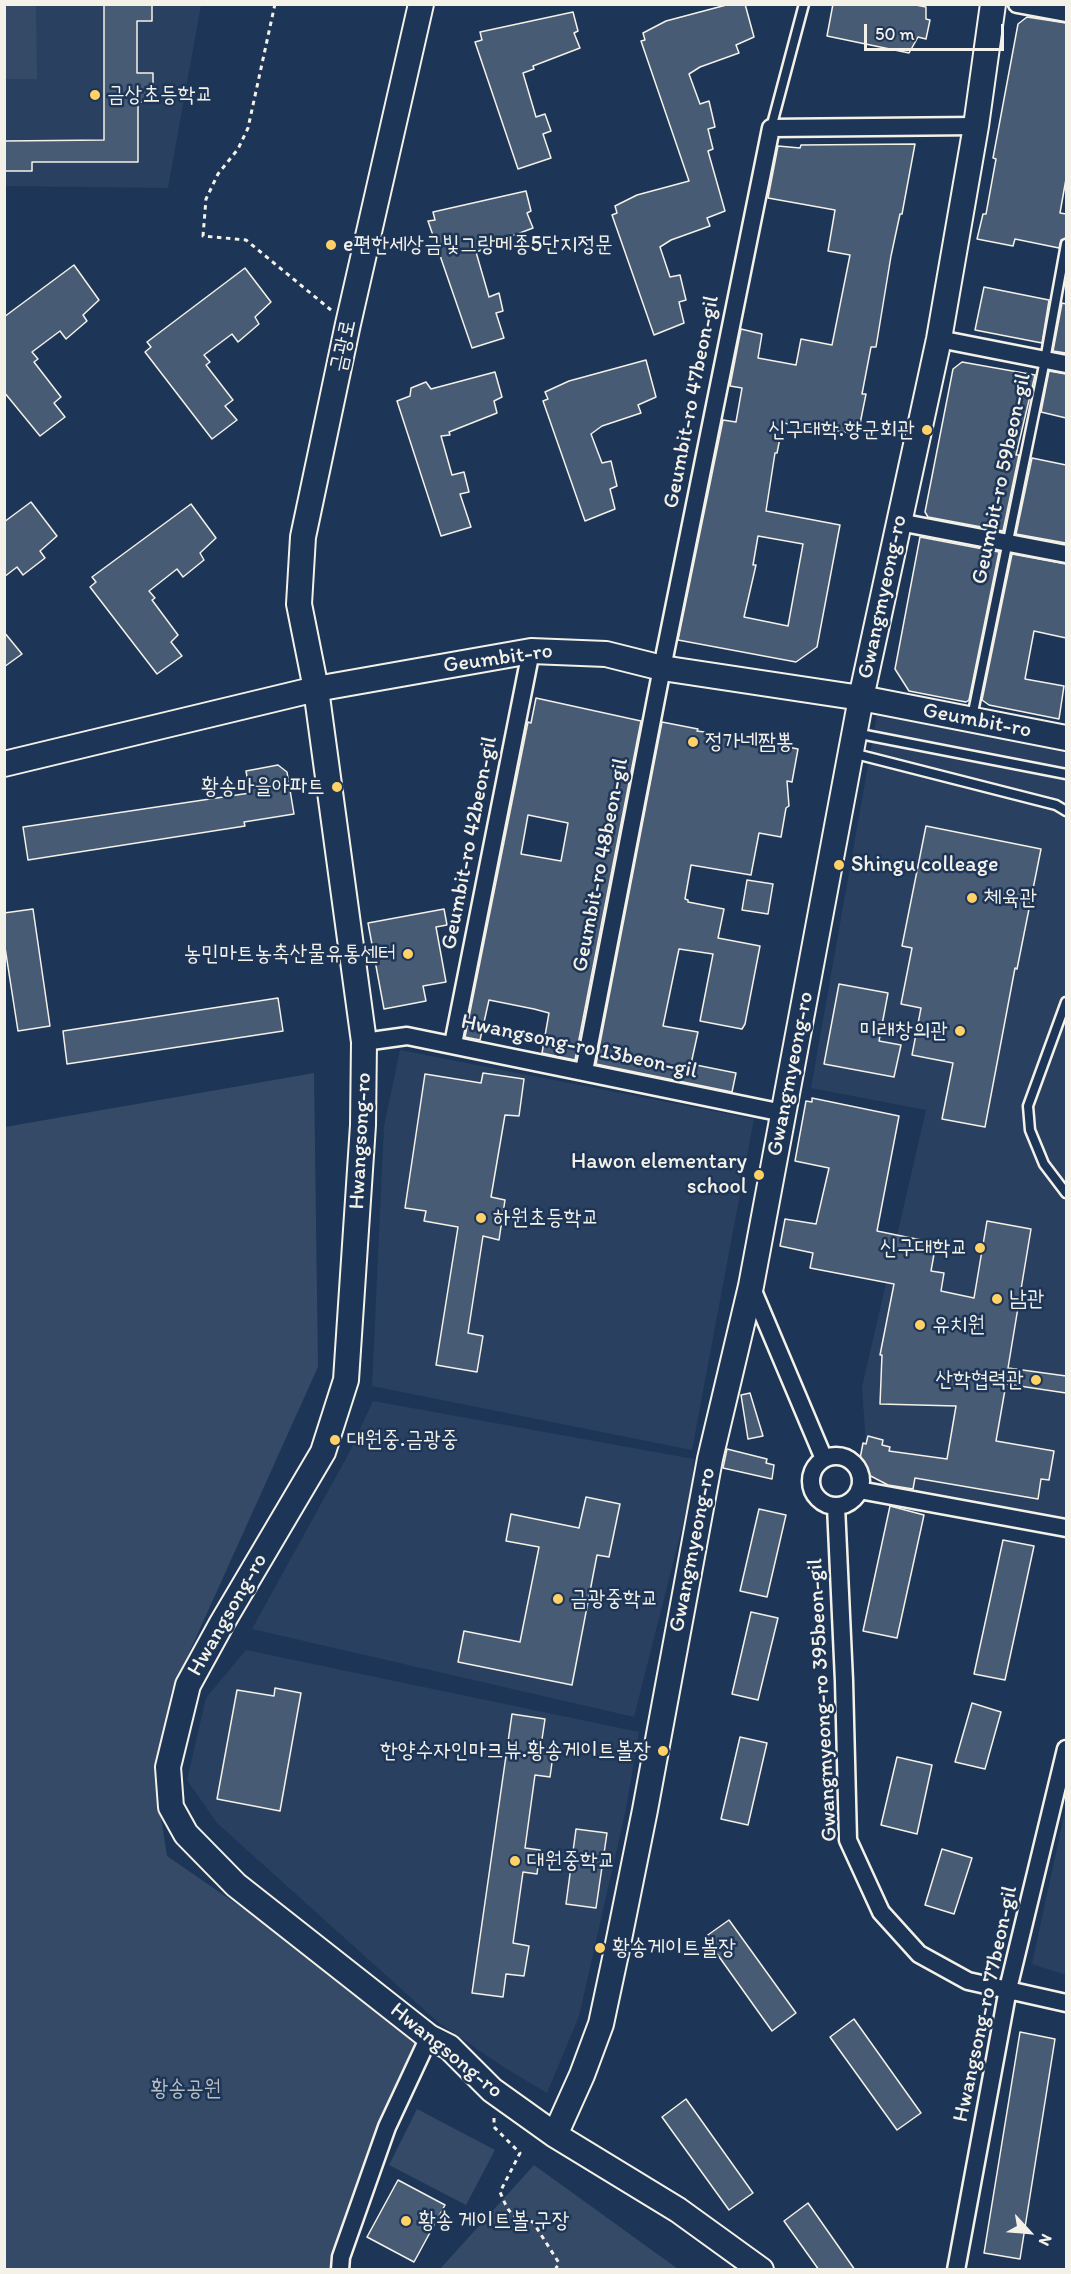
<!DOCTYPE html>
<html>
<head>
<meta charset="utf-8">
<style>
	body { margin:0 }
	#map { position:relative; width:1071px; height:2274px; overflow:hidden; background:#1d3557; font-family:Itim,sans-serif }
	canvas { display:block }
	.frame { position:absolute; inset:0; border:6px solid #f4f1e8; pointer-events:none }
	.north { position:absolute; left:999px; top:2202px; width:60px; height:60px; -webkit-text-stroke:4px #1d3557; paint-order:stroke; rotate:116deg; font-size:16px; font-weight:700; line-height:24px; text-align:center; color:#f4f1e8 }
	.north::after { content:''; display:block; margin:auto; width:21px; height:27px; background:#f4f1e8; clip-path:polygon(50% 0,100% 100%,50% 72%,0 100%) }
	.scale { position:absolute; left:864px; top:24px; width:140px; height:27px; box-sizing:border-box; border:3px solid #f4f1e8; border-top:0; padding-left:8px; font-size:18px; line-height:21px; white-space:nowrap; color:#f4f1e8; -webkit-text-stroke:4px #1d3557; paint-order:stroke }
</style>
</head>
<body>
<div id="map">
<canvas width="1071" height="2274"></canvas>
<div class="frame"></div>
<div class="north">N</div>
<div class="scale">50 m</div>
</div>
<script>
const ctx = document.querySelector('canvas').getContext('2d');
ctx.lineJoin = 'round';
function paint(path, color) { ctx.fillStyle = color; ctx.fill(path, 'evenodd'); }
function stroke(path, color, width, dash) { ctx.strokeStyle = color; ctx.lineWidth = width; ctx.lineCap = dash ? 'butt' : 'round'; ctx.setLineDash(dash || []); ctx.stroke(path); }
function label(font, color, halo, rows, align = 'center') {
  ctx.font = font + ' Itim,"Poor Story",sans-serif'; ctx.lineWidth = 5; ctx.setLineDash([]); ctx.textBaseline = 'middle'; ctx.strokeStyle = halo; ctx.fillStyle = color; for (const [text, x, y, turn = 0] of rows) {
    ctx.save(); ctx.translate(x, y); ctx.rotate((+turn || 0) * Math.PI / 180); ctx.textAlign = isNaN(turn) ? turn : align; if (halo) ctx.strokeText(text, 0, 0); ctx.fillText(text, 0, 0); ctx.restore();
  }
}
paint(new Path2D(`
	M5,5h196l-33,183 -163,-2z
	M878,709l188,39v773l-172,-36 -26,-9 -6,-89 64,-277 -115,-22z
	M400,1050l354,69 -62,331 -320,-64 12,-260z
	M373,1401l321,58 -3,33 -57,225 -382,-88 97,-176z
	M246,1650l393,82 -13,77 -47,207 -32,77 -45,-27 -63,-43 -222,-200 -30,-43 19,-82z
	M1066,1806v169l-34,-11z`), '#2a4060');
paint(new Path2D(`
	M4,5h32l1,74h-32z
	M314,1073l4,294 -147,326 -16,86 12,77 262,181 -75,204 -7,28 -342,1v-1143z
	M417,2109l78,41 -29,55 -77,-40z
	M534,2165l144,104h-238z`), '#354a67');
const building = new Path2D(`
	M104,4h48v17h-15v52h16v29h-15v60h-106v9h-28v-30l100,-1z
	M730,4h15l9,33 -18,8 3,8 -39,14 -11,7 11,30 9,-3 6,26 -7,2 5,20 -5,2 17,60 -18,7 3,8 -39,14 -11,7 10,30 10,-2 6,25 -7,2 5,21 -30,12 -42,-120 5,-2 -2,-7 22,-11 52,-14 -48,-140 4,-1 -2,-7 23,-12z
	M833,4h78l15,3v12l4,1 -4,19 -8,-2 -9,16 -82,-17z
	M573,12l5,19 -4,2 6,15 -47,18 1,3 -11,4 13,44 9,-3 6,17 -8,3 8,24 -33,11 -43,-127 7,-2 -2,-8z
	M1027,17l39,6v156l-6,34 6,1v24l-5,2 -2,8 -44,-9 -2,7 -36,-7 6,-25h3l10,-55 -3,-1 25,-134z
	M915,144l-13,70h-2l-9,42 -15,91h-5l-9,47h4l-8,40 -75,-11 -6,30h-2l-9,58 74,14 -23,122 -21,15 -118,-22 45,-220 13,2 6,-34 -12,-2 11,-57 21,5 -4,24 38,7 5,-26 31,6 18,-90 -22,-4 7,-41 -67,-12 10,-52 22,2 1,-3zM758,536l45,8 -15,82 -44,-9 12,-52h-3z
	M526,191l5,20 -4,2 6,15 -47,18 1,2 -11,4 13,45 10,-4 4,18 -7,2 8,25 -32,10 -44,-127 7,-1 -2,-8z
	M74,265l25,35 -16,15 4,6 -21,18 -6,-8 -28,21 6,7 -4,3 27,35 -7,6 11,14 -25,19 -36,-44v-75z
	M245,268l26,34 -16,15 4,7 -21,18 -6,-8 -28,21 6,7 -4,3 27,35 -8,6 12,14 -25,19 -67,-87 6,-5 -4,-5z
	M984,287l65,13 -7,43 -67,-13z
	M1062,303l4,1v49l-13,-2z
	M646,360l10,37 -18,8 3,8 -39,13 -11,8 11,29 9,-2 6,25 -7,3 5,20 -30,12 -42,-120 5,-2 -3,-7 24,-11z
	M962,362l73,13 -19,80h3l-16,76 -75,-14 -3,-5 28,-143z
	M1049,371l17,3v44l-25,-6z
	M495,372l7,25 -8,4 3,12 -48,19 1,3 -9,1 11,39 12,-3 5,20 -9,2 11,33 -30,9 -44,-135 13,-5 1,-8 15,-6 5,7z
	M1032,458l34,7v78l-50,-9z
	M31,502l26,34 -17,15 5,7 -22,17 -6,-8 -13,10v-55z
	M191,504l25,34 -16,15 4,7 -21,17 -6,-8 -28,22 6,7 -3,2 26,35 -7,7 11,14 -25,18 -67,-87 6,-5 -4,-5z
	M920,537l79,15 -30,148 -3,2 -57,-11 -14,-22z
	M1012,554l54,10v74l-32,-7 -9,48 39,7 -5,33 -70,-14 -7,-5z
	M4,632l18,22 -18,13z
	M536,698l105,23 -66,339 -33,-7 7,-40 -15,-4 -45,-9 -9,40 -15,-3 63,-315 3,1zM528,815l40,8 -7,38 -40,-7z
	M662,722l36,7 -1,2 30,4 71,14 -6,33 -5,-1 2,25 -3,2 -5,29 -22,-4 -8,42 -60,-10 -6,34 3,1v2l36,7 -6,29 42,8 -15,78 -3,5 -42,-8 13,-67 -34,-5 -16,77 35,6 -7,32 45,9 -4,19 -136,-28z
	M278,765l9,7 7,42 -50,8 1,4 -217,34 -5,-33 227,-34 -4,-22z
	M926,826l115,23 -24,120 -2,-1 -30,159 -43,-8 11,-56 -41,-8 9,-47 -20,-4 11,-56 -10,-2z
	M747,880l26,4 -5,30 -26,-4z
	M33,909l17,117 -32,5 -14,-90v-28z
	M444,909l3,16 -11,2 10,55 -23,4 3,15 -42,8 -16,-86z
	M839,984l49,9 -9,48 22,4 -7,32 -70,-13z
	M278,998l5,33 -216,33 -4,-33z
	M483,1073l41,6 -5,37 -14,-1 -14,82 14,3 -6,40 -16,-4 -15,97 15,3 -6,36 -41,-7 22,-138 -34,-6 2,-10 -21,-3 20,-134 56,9z
	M812,1098l87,18 -22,115 59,12 -5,28 13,2 -3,18 33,7 13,-77 44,8 -23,139 58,8v17l-60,-9 -10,57 58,10 -5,29 -8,-1 -3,20 -123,-21 -2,11 -25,-4 -25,-13 -4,-8 4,-21 3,1 2,-8 15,4 -1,5 8,2 -1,4 58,8 9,-53 -76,-2 2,-49h-2l14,-71 -84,-16 3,-15 -33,-7 5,-27 31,5 13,-56 -34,-7 11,-60 6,1z
	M750,1393l13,43 -15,3 -7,-44z
	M727,1449l40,10 -1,4 8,2 -2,14 -49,-11z
	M586,1497l34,7 -11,53 -12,-2 -25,130 -114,-23 6,-31 56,11 19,-95 -33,-6 5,-27 68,14z
	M890,1506l34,9 -27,123 -34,-7z
	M759,1509l27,6 -19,82 -27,-6z
	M1003,1540l31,6 -29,134 -31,-6z
	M751,1612l27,6 -20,82 -26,-6z
	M275,1688l26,5 -21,118 -63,-12 20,-109 37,6z
	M972,1703l29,9 -16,57 -30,-7z
	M512,1714l33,5 -4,27 13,2 -4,29 -15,-2 -10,73 15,2 -3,24 -14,-2 -10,71 16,3 -5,30 -18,-2 -3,23 -31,-4z
	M740,1737l27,6 -19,82 -27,-6z
	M897,1757l35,8 -15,69 -36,-9z
	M576,1829l31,4 -11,75 -30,-4z
	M942,1849l30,9 -18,56 -29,-9z
	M729,1920l67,93 -24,18 -67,-94z
	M854,2019l67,94 -24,17 -67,-93z
	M1020,2032l35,7 -35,220 -36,-6z
	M686,2099l67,94 -24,17 -67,-93z
	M398,2180l47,25 -31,57 -47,-25z
	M808,2203l47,67h-36l-35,-49z`);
paint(building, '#485b74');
stroke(building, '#f4f1e8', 1.5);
const lane = new Path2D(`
	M771,128l33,-124
	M972,717l73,-357 21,-116
	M855,733l211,41
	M852,753l204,52 10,6
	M1066,1002l-38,104 2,24 14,34 22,29`);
const street = new Path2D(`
	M1017,4l49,9
	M939,339l127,25
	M899,522l167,32
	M364,1042l43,-6 376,77
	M453,1044l78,-393
	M584,1071l78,-403 109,-540 205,-2
	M751,1286l73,173
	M811 1481a25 25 0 1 1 50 0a25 25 0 1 1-50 0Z
	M859,1490l207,38
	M836,1506l8,175 4,159 33,72 38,42 49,27 98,22
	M340,2270l1,-13 46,-130 42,-90
	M956,2270l52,-281 58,-240`);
const secondary = new Path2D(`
	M421,4l-73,320 -45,213 -4,67 17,85 48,353 -1,83 -17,255 -23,72 -101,171 -34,62 -20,82 3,40 15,27 50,51 193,152 20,10 43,43 63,45 123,75 83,60
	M4,764l312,-75 215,-38 75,3 56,14 199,30 205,40
	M555,2135l27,-60 19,-51 16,-75 28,-139 65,-351 41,-173 110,-588 78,-359 37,-213 17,-122`);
stroke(lane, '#f4f1e8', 13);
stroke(street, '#f4f1e8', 21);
stroke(secondary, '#f4f1e8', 28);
stroke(new Path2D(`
	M275,4l-27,124 -10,21 -20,25 -12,25 -3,37 43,4 85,70
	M494,2118v9l26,26 -20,39c9,21 10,25 33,30l26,41 -4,7`), '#f4f1e8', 3, [4.5, 4.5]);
stroke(lane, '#1d3557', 8);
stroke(street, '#1d3557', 16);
stroke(secondary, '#1d3557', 24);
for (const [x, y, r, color] of [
	[95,95,6,"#ffd166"],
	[331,245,6,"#ffd166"],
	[927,430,6,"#ffd166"],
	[693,742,6,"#ffd166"],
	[337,787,6,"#ffd166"],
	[839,865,6,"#ffd166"],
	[972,898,6,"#ffd166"],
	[408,954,6,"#ffd166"],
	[960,1031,6,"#ffd166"],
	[759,1175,6,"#ffd166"],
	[481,1218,6,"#ffd166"],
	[980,1248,6,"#ffd166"],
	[997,1299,6,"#ffd166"],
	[920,1325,6,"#ffd166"],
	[1036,1380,6,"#ffd166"],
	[335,1440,6,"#ffd166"],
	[558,1599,6,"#ffd166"],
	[663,1751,6,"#ffd166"],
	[515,1861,6,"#ffd166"],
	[600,1948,6,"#ffd166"],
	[406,2221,6,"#ffd166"]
]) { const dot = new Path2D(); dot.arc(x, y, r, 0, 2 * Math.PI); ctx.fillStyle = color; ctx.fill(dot); stroke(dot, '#1d3557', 2); }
label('22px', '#f4f1e8', '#1d3557', [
	["금상초등학교",107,95],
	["e편한세상금빛그랑메종5단지정문",343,245],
	["신구대학.향군회관",915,430,"right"],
	["정가네짬뽕",705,742],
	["황송마을아파트",325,787,"right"],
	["Shingu colleage",851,865],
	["체육관",984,898],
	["농민마트농축산물유통센터",396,954,"right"],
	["미래창의관",948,1031,"right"],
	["Hawon elementary",747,1162,"right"],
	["school",747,1187,"right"],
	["하원초등학교",493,1218],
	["신구대학교",968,1248,"right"],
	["남관",1009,1299],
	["유치원",932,1325],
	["산학협력관",1024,1380,"right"],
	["대원중.금광중",347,1440],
	["금광중학교",570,1599],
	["한양수자인마크뷰.황송게이트볼장",651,1751,"right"],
	["대원중학교",527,1861],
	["황송게이트볼장",612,1948],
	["황송 게이트볼 구장",418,2221]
], 'left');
label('22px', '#f4f1e8', '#1d3557', [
	["금광로",344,346,-78],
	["Geumbit-ro 47beon-gil",692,402,-79],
	["Geumbit-ro 59beon-gil",1002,479,-78],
	["Gwangmyeong-ro",883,597,-78],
	["Geumbit-ro",498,659,-8],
	["Geumbit-ro",977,721,11],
	["Geumbit-ro 42beon-gil",470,843,-79],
	["Geumbit-ro 48beon-gil",601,865,-79],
	["Hwangsong-ro 13beon-gil",579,1047,12],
	["Gwangmyeong-ro",791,1074,-79],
	["Hwangsong-ro",361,1141,-87],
	["Gwangmyeong-ro",693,1550,-79],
	["Hwangsong-ro",228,1615,-60],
	["Gwangmyeong-ro 395beon-gil",823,1700,-93],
	["Hwangsong-ro 77beon-gil",986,2004,-78],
	["Hwangsong-ro",446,2051,39]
]);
label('22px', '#bbbfc1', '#1d3557', [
	["황송공원",186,2089]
]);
</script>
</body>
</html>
